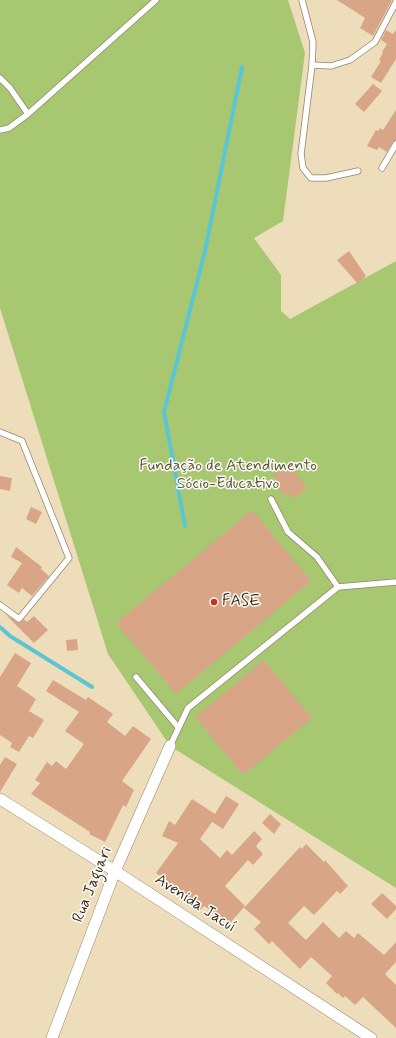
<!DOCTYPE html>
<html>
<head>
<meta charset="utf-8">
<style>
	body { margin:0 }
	canvas { display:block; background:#edddba }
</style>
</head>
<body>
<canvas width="396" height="1038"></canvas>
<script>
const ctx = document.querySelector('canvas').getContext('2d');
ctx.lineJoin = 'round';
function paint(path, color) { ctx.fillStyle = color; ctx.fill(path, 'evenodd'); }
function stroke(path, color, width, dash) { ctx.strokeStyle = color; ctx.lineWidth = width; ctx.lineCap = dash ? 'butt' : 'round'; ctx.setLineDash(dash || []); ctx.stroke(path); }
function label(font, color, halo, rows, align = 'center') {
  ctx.font = font + ' Mynerve,sans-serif'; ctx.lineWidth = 3; ctx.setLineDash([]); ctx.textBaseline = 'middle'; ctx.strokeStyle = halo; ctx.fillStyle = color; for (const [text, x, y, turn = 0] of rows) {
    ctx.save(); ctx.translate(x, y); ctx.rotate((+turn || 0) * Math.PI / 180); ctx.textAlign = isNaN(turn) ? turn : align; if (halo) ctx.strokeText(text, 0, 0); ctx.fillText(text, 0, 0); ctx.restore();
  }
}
paint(new Path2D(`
	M0,0h288l17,53 -22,168 -29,17 27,37v36l9,8 106,-58v627l-226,-142 -62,-92 -108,-346z`), '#a7c871');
stroke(new Path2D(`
	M185,526l-21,-114 41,-161 37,-184
	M0,627l10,9 82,51`), '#5ac6d3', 4);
paint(new Path2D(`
	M337,0h55l-19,36 -13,-8 5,-10z
	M386,30l7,4 3,-4v29l-15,24 -10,-6 10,-16 -2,-1 4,-7 -1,-1 5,-8 -6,-4z
	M373,84l9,7 -18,21 -9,-8z
	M396,110v30l-3,2 -6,10 -8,-5 -2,3 -10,-4 9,-16 2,1 2,-3 3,2z
	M349,251l17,25 -8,8 -21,-24z
	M288,464l19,24 -14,11 -5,-7 -4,3 -8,-10 3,-3 -6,-7z
	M0,476l12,2 -2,13 -10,-2z
	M31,507l11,5 -6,12 -10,-5z
	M252,510l59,71 -135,113 -60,-71z
	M16,547l26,20 -1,2 8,7 -17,20 -10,-8 -3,5 -12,-8 15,-22 -11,-6z
	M5,614l14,9 5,-4 3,3 7,-6 14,14 -14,13z
	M77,639l1,11 -11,1 -1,-11z
	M15,653l16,10 -14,23 19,13 -7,12 15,9 -11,18 -4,-2 -10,16 -9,-5 2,-4 -12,-8v-58z
	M264,660l48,58 -69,57 -48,-58z
	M53,680l33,20 2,-3 25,17 -6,8 18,14 8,-10 18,13 -29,42 12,9 -8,17 -3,-2 -18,37 -16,-8 1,-2 -59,-38 9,-11 -5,-3 12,-18 5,4 4,-5 10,8 18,-25 -19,-13 14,-19 -33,-21z
	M5,757l12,7 -17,28v-27z
	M226,796l13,8 -16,25 -11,-7 -12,17 20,19 7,-8 5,5 22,-24 8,8 -6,7 7,8 -10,11 -5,-5 -23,26 20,20 -15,17 -26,-17 -6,6 -31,-30 1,-1 -12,-8 22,-30 -16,-7 7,-15 6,4 17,-26 23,15z
	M270,814l11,10 -7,10 -12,-11z
	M306,844l18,18 1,-2 23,26 -8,8 -3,-3 -23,24 -10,-9 -16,17 18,17 17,-18 16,16 7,-7 8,7 4,-5 26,22 12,-13v20l-11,12 11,11v43l-33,-31 -8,8 -10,-9 -2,2 -5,-5 -1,1 -11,-11 6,-7 -21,-19 -11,12 -28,-28 -3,3 -15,-15 7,-7 -17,-14 56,-61 2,2z
	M382,893l14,13v3l-9,10 -16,-15z`), '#d8a686');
const service = new Path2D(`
	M302,0l11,42 -1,23 -11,89 2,14 8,10h15l32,-7
	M312,65l19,1 19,-6 25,-18 21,-40
	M0,78l10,10 18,26
	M0,130l9,-2 19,-14 128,-114
	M382,168l14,-24
	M0,432l22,9 47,117 -50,61 -19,-14
	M271,499l17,33 29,25 21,30
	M136,677l42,50
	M170,746l18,-38 150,-121 58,-5`);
const minor = new Path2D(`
	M0,799l115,72 256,167
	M52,1038l63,-167 55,-125`);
stroke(service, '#94846c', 7);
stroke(minor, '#94846c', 12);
stroke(service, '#fff', 5.5);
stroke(minor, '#fff', 11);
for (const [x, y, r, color] of [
	[214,602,4,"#c8321e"]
]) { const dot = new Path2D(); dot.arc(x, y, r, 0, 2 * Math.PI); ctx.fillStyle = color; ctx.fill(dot); stroke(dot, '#fdfcf7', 1.5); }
label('16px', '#5b5937', '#fdfcf7', [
	["Fundação de Atendimento",228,467],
	["Sócio-Educativo",228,485]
]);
label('16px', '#3b2a1e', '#fdfcf7', [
	["FASE",222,602]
], 'left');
label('16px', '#3b2a1e', '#fdfcf7', [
	["Rua Jaguari",93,885,-68],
	["Avenida Jacuí",195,904,33]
]);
</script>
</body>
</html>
